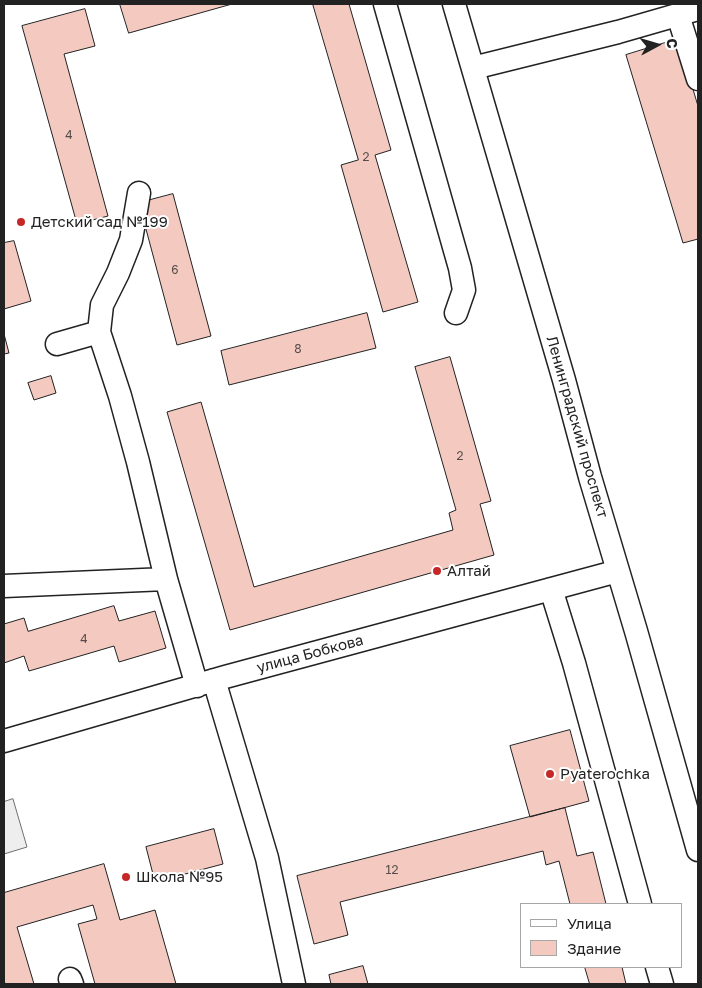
<!DOCTYPE html>
<html>
<head>
<meta charset="utf-8">
<style>
	body { margin:0 }
	#map { position:relative; width:702px; height:988px; overflow:hidden; background:#fff; font-family:"Golos Text",sans-serif }
	canvas { display:block }
	.frame { position:absolute; inset:0; border:5px solid #222; pointer-events:none }
	.legend { position:absolute; left:520px; top:903px; width:162px; height:65px; box-sizing:border-box; background:#fff; border:1px solid #a7a7a7; margin:0; padding:6px 9px; list-style:none; font-size:15px; color:#222 }
	.legend li { display:flex; align-items:center; gap:10px; height:25px }
	.legend b { width:25px; border:1px solid #a7a7a7 }
	.north { position:absolute; left:632px; top:20px; width:50px; height:50px; -webkit-text-stroke:4px #fff; paint-order:stroke; rotate:84deg; font-size:14px; font-weight:700; line-height:20px; text-align:center; color:#222 }
	.north::after { content:''; display:block; margin:auto; width:18px; height:22px; background:#222; clip-path:polygon(50% 0,100% 100%,50% 72%,0 100%) }
</style>
</head>
<body>
<div id="map">
<canvas width="702" height="988"></canvas>
<div class="frame"></div>
<ul class="legend">
<li><b style="height:6px;background:#fff"></b>Улица</li>
<li><b style="height:14px;background:#f3c9c0"></b>Здание</li>
</ul>
<div class="north">С</div>
</div>
<script>
const ctx = document.querySelector('canvas').getContext('2d');
ctx.lineJoin = 'round';
function paint(path, color) { ctx.fillStyle = color; ctx.fill(path, 'evenodd'); }
function stroke(path, color, width, dash) { ctx.strokeStyle = color; ctx.lineWidth = width; ctx.lineCap = dash ? 'butt' : 'round'; ctx.setLineDash(dash || []); ctx.stroke(path); }
function label(font, color, halo, rows, align = 'center') {
  ctx.font = font + ' "Golos Text",sans-serif'; ctx.lineWidth = 4; ctx.setLineDash([]); ctx.textBaseline = 'middle'; ctx.strokeStyle = halo; ctx.fillStyle = color; for (const [text, x, y, turn = 0] of rows) {
    ctx.save(); ctx.translate(x, y); ctx.rotate((+turn || 0) * Math.PI / 180); ctx.textAlign = isNaN(turn) ? turn : align; if (halo) ctx.strokeText(text, 0, 0); ctx.fillText(text, 0, 0); ctx.restore();
  }
}
const green = new Path2D(`
	M13,799l14,48 -23,7v-52z`);
paint(green, '#eee');
stroke(green, '#6f6f6f', 1);
const building = new Path2D(`
	M120,4h112l-103,29z
	M313,4h36l42,146 -16,5 43,147 -35,10 -42,-147 17,-5z
	M85,9l10,37 -31,8 44,162 -31,8 -55,-198z
	M678,39l20,67v133l-15,4 -57,-188z
	M173,194l38,142 -34,9 -38,-142z
	M14,241l17,60 -27,8v-66z
	M367,313l9,35 -147,37 -8,-34z
	M4,334l5,19 -5,1z
	M450,357l41,144 -11,3 14,51 -264,75 -63,-218 34,-10 53,185 199,-57 -4,-17 7,-3 -41,-143z
	M51,376l5,17 -22,7 -6,-17z
	M114,606l5,15 36,-10 11,37 -47,14 -5,-16 -85,25 -5,-15 -20,7v-39l20,-6 4,13z
	M570,730l19,71 -59,16 -20,-71z
	M565,808l12,48 16,-4 13,52h-36l-11,-43 -13,4 -3,-14 -203,51 8,33 -34,9 -17,-68z
	M214,829l9,35 -68,18 -9,-35z
	M104,864l16,56 35,-10 21,74h-81l-17,-60 19,-5 -4,-14 -76,22 17,57h-29l-1,-4v-87z
	M363,966l5,18h-37l-2,-9z
	M585,967h37l4,17h-36z`);
paint(building, '#f3c9c0');
stroke(building, '#222', 1);
const minor = new Path2D(`
	M385,4l75,264 4,22 -8,23
	M454,4l110,376 26,97 46,154 62,219
	M678,15l20,64
	M473,68l145,-36 80,-23
	M139,193l-8,47 -13,33 -16,32 -3,27 21,64 18,66 28,117 31,107
	M57,344l42,-12
	M4,586l162,-7
	M551,589l23,74 66,241
	M214,680l53,178 27,126
	M4,741l221,-64 393,-106
	M657,967l5,17
	M70,979l2,5`);
stroke(minor, '#222', 25);
stroke(minor, '#fff', 22);
for (const [x, y, r, color] of [
	[21,222,5,"#c62828"],
	[437,571,5,"#c62828"],
	[550,774,5,"#c62828"],
	[126,877,5,"#c62828"]
]) { const dot = new Path2D(); dot.arc(x, y, r, 0, 2 * Math.PI); ctx.fillStyle = color; ctx.fill(dot); stroke(dot, '#fff', 2); }
label('12px', '#564c4a', null, [
	["4",69,135],
	["2",366,157],
	["6",175,270],
	["8",298,349],
	["2",460,456],
	["4",84,639],
	["12",392,870]
]);
label('15px', '#222', '#fff', [
	["Детский сад №199",31,222],
	["Алтай",447,571],
	["Pyaterochka",560,774],
	["Школа №95",136,877]
], 'left');
label('15px', '#222', '#fff', [
	["Ленинградский проспект",577,427,74],
	["улица Бобкова",310,654,-15]
]);
</script>
</body>
</html>
